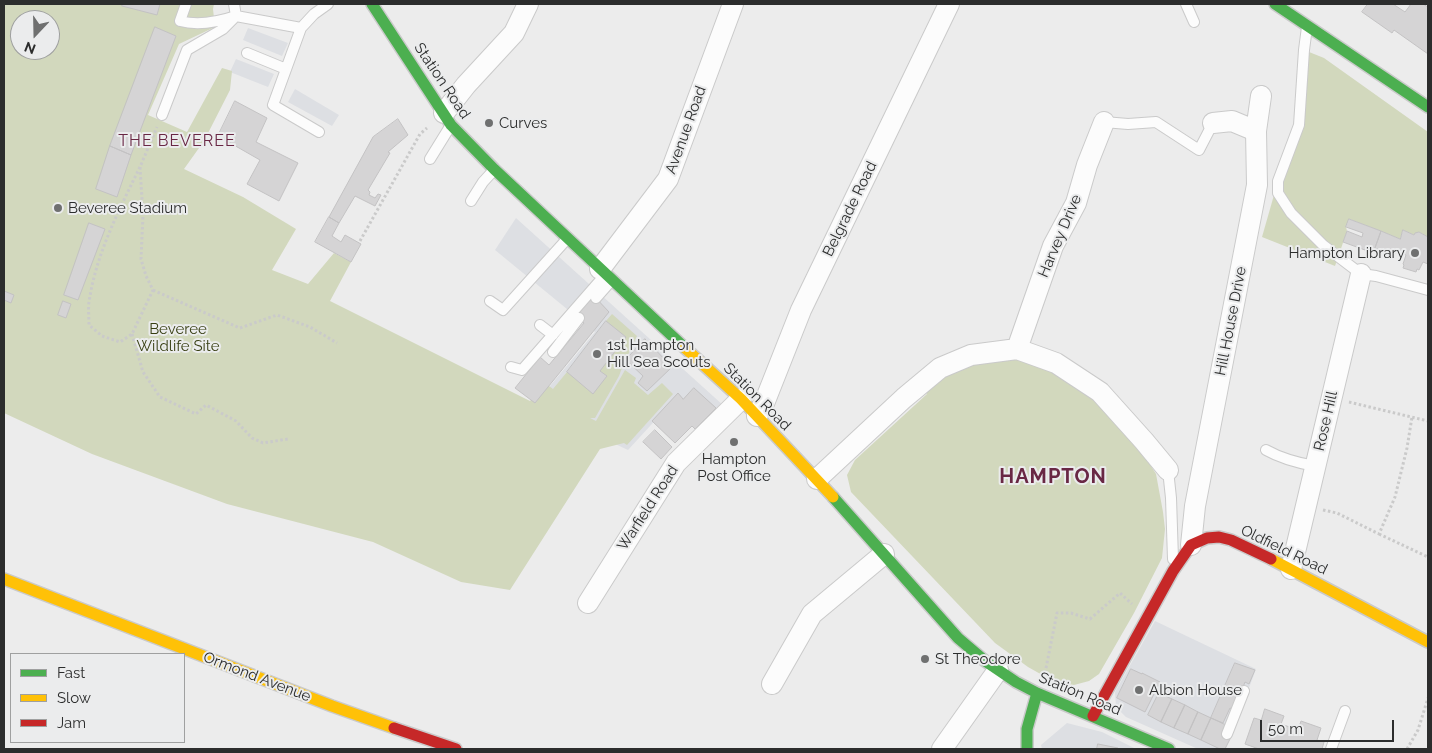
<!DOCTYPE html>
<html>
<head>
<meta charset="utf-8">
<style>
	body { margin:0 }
	#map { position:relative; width:1432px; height:753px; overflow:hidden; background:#ececec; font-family:Raleway,sans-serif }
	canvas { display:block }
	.frame { position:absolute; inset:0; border:5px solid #2c2d2d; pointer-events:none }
	.legend { position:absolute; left:10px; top:653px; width:175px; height:90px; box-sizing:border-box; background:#ebeced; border:1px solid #9fa0a0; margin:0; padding:6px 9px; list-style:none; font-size:15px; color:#2c2d2d }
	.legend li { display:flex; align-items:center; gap:10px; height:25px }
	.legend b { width:25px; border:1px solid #9fa0a0 }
	.north { position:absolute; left:10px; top:10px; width:50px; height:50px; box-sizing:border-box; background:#ebeced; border:1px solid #9fa0a0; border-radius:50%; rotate:201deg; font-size:14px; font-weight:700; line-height:20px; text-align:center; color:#2c2d2d }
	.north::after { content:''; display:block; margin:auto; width:18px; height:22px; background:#6f7070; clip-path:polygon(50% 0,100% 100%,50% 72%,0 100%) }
	.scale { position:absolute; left:1260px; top:720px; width:134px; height:22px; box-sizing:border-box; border:2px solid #2c2d2d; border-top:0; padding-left:6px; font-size:15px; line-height:18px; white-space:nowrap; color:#2c2d2d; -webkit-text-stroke:4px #ebeced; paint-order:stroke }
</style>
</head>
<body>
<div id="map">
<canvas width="1432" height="753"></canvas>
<div class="frame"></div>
<ul class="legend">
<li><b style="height:6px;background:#4caf50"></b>Fast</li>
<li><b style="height:6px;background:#ffc107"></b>Slow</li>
<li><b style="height:6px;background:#c62828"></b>Jam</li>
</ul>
<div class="north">N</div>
<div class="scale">50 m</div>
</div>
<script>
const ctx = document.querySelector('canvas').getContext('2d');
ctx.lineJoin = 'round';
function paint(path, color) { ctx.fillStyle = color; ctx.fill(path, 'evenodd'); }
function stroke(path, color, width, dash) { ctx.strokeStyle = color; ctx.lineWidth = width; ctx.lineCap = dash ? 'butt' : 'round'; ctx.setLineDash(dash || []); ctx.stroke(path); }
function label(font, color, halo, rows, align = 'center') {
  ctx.font = font + ' Raleway,sans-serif'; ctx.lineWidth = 4; ctx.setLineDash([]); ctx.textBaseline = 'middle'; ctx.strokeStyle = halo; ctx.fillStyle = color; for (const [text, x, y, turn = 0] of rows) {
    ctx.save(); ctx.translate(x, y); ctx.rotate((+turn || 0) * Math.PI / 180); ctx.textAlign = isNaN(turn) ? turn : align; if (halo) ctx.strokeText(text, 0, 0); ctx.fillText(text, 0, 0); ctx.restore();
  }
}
paint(new Path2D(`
	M248,28l40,15 -6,13 -39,-16z
	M236,59l38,15 -6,13 -38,-15z
	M295,89l44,26 -7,11 -44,-24z
	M516,218l208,188 -22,22 -29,-27 -45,49 -60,-28 -33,-18 60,-72 -100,-82z
	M1155,621l101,48 -25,68 -6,12h-27l-72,-32 -10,-10 -1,-15z
	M1067,723l35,9 34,17h-94l-1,-4z`), '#dddfe3');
paint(new Path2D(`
	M4,4h210l-1,5 2,18 -36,17 -31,71 39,17 35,-64 10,3 -2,19 -26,51 -20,28 59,28 53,32 -24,41 36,14 26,-31 17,9 -21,39 200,100 15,-18 8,6 14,-17 26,21 13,-17 -6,-5 26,-34 -20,-16 6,-7 25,22 -14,29 -4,11 -24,42h-5l6,3 29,-51 11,8 -2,5 14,12 14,-12 11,11 -46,51 -3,-2 -24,6 -90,141 -49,-8 -88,-40 -146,-38 -135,-50 -88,-41zM20,20h30v30h-30z
	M1304,50l20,8 104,74v105l-9,-5 -5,3 -11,-5 -3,9 -51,-20 -3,8 1,4 -12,35 -73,-29 16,-56 21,-56z
	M972,359h58l61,33 43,47 22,35 7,38 2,17 -3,29 -28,55 -35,61 -10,7 -15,4 -14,-2 -16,-7 -16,-9 -33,-24 -144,-151 -4,-17 8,-15 72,-66 -3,-6z`), '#d2d8bd');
const building = new Path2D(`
	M123,4h37l-3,11 -35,-9z
	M1368,4h25l12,8 6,-8h12l5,3v47l-34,-24 -2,3 -30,-21z
	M155,27l21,9 -45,119 -21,-9z
	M235,101l32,17 -11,24 42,21 -19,38 -32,-17 13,-24 -42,-24z
	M398,119l10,16 -20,17 2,1 -22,37 2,2 -1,3 6,3 3,-4 3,1 -6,11 -20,-10 -16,27 -10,-6 44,-80z
	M110,146l21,9 -14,42 -21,-8z
	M329,217l10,6 -7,13 9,6 4,-7 16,9 -10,18 -36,-20z
	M1349,219l32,12 -8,22 -30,-11 4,-11 15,6 1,-4 -17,-6z
	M89,223l16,6 -27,71 -14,-5z
	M1403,230l11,5 1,-2 4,-1 9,5v27l-5,-2 -4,8 -2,-1 -1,3 -13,-4 1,-3 -1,-1 3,-9 -10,-4 -2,5 -19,-8 6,-17 19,8z
	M4,291l10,4 -3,8 -7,-3z
	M594,296l15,16 -74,91 -20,-15 25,-31 9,8 35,-42 -7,-7z
	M63,301l8,3 -5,14 -8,-3z
	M606,321l20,16 -26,34 7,5 -14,18 -26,-22z
	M645,339l27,28 -25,24 -9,-8 5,-7 -17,-16z
	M694,388l22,20 -21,21 -3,-3 -17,17 -23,-22 26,-28 5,6z
	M655,430l17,17 -11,12 -18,-17z
	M1235,663l20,7 -6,14 -4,-2 -11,28 -4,-2 -7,15 -12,-5z
	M1131,669l11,5v-1l18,9 -15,30 -28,-14z
	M1159,693l13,6 -11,23 -13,-7z
	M1172,699l13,6 -11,23 -13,-6z
	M1185,705l13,7 -10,22 -14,-6z
	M1265,709l19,7 -3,8 17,6 3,-9 20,7 -4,12 7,2 -2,7h-63l-14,-5 9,-26 7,2z
	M1198,712l13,6 -10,22 -13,-6z
	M1211,718l15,7 -3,8 8,4 -6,12h-5l-19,-9z
	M1098,744l20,4v1h-21z`);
paint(building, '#d5d4d5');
stroke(building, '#c3c2c3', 1);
const lane = new Path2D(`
	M186,4l-6,17c19,5 38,1 56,-5l-2,-12
	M1186,4l8,18
	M1307,27l-3,23 -5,75 -21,56v12l13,20 32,32 38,29 15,2 52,14
	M247,53l39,16
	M162,115l25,-65 36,-21 13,-13 65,12
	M1104,122l24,2 28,-2 43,28 14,-27
	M319,132l-46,-27 28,-77 13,-14 14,-10
	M430,159l21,-34
	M471,201l12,-19 11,-12
	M596,298l15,-17
	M490,301l13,9 64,-71
	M540,325l13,10
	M553,352l26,-34
	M511,367l11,3 83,-95
	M1266,450c16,9 32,13 49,16
	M1168,470l3,28 2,61
	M1227,734l17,-43
	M1331,749l14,-38`);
const street = new Path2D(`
	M444,113l22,-28 48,-52 14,-29
	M1213,123l19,-2 24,10
	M600,269l68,-90 65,-175
	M1017,349l36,-103 23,-43 11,-38 17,-43
	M757,416l8,-15 36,-91 148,-306
	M817,479l87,-81 36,-30 31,-13 46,-6 39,14 44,29 44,49 24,29
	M1191,545l4,-39 62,-321 -1,-54 5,-35
	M1291,569c24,-98 46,-197 70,-295
	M588,603l88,-140 65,-64
	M772,684l40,-70 72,-60
	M942,749l56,-79`);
const fast = new Path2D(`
	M372,4l79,121 43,44 191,179
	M1275,4l153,103
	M833,497l125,141 27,23 31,21 21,11 132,56
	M1027,749v-20l10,-36`);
const slow = new Path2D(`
	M685,348l56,51 92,98
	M1271,559l157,83
	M4,579l328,127 62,22`);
const jam = new Path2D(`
	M1093,716l80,-145 18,-26 16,-7 12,-1 12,3 40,19
	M394,728l62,21`);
stroke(lane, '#cacaca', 12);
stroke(street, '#cacaca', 22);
stroke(fast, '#cacaca', 14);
stroke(slow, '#cacaca', 14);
stroke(jam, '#cacaca', 14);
stroke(new Path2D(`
	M140,167c-21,43 -44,87 -51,135 -1,7 0,15 0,23l13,11 18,6 12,-8 21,-44 -7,-14 -5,-17 2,-44 -3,-48 17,-40
	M360,241l60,-107 7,-6
	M153,290l87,38 37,-13 33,12 27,16
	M132,334l11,38 17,25 36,17 10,-9 30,16 16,17 11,5 25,-4
	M1349,402l79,19
	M1323,510l14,3 42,21 16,-37 12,-49 5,-31
	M1379,534l49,23
	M1045,673l12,-60h14l19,6 30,-26 12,11
	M1407,749l11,-19 10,-32`), '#cacaca', 3, [2.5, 2.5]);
stroke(lane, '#fcfcfc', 10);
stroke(street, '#fcfcfc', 20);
stroke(fast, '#4caf50', 11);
stroke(slow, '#ffc107', 11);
stroke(jam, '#c62828', 11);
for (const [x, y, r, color] of [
	[489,123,5,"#6f7070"],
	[58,208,5,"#6f7070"],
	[1415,253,5,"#6f7070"],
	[597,354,5,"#6f7070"],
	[734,442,5,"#6f7070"],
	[925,659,5,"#6f7070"],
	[1139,690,5,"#6f7070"]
]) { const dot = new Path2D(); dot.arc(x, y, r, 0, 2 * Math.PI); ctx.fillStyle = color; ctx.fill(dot); stroke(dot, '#ebeced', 2); }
label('15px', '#2c2d2d', '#ebeced', [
	["Station Road",442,81,56],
	["Avenue Road",686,130,-70],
	["Belgrade Road",850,209,-64],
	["Harvey Drive",1060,236,-67],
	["Hill House Drive",1231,321,-79],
	["Station Road",757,397,45],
	["Rose Hill",1326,421,-77],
	["Warfield Road",648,508,-57],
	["Oldfield Road",1284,550,26],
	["Ormond Avenue",257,677,21],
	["Station Road",1080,694,23]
]);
label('15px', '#2c2d2d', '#ebeced', [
	["Curves",499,123],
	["Beveree Stadium",68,208],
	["Hampton Library",1405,253,"right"],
	["1st Hampton",607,345],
	["Hill Sea Scouts",607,362],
	["Hampton",734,459,"center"],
	["Post Office",734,476,"center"],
	["St Theodore",935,659],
	["Albion House",1149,690]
], 'left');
label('15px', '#383f13', '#ebeced', [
	["Beveree",178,329],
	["Wildlife Site",178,346]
]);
ctx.letterSpacing = '1px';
label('16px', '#692744', '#ebeced', [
	["THE BEVEREE",177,141]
]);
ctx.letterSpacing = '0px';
ctx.letterSpacing = '1px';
label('bold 20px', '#692744', '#ebeced', [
	["HAMPTON",1053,477]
]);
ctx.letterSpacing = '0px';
</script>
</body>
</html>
